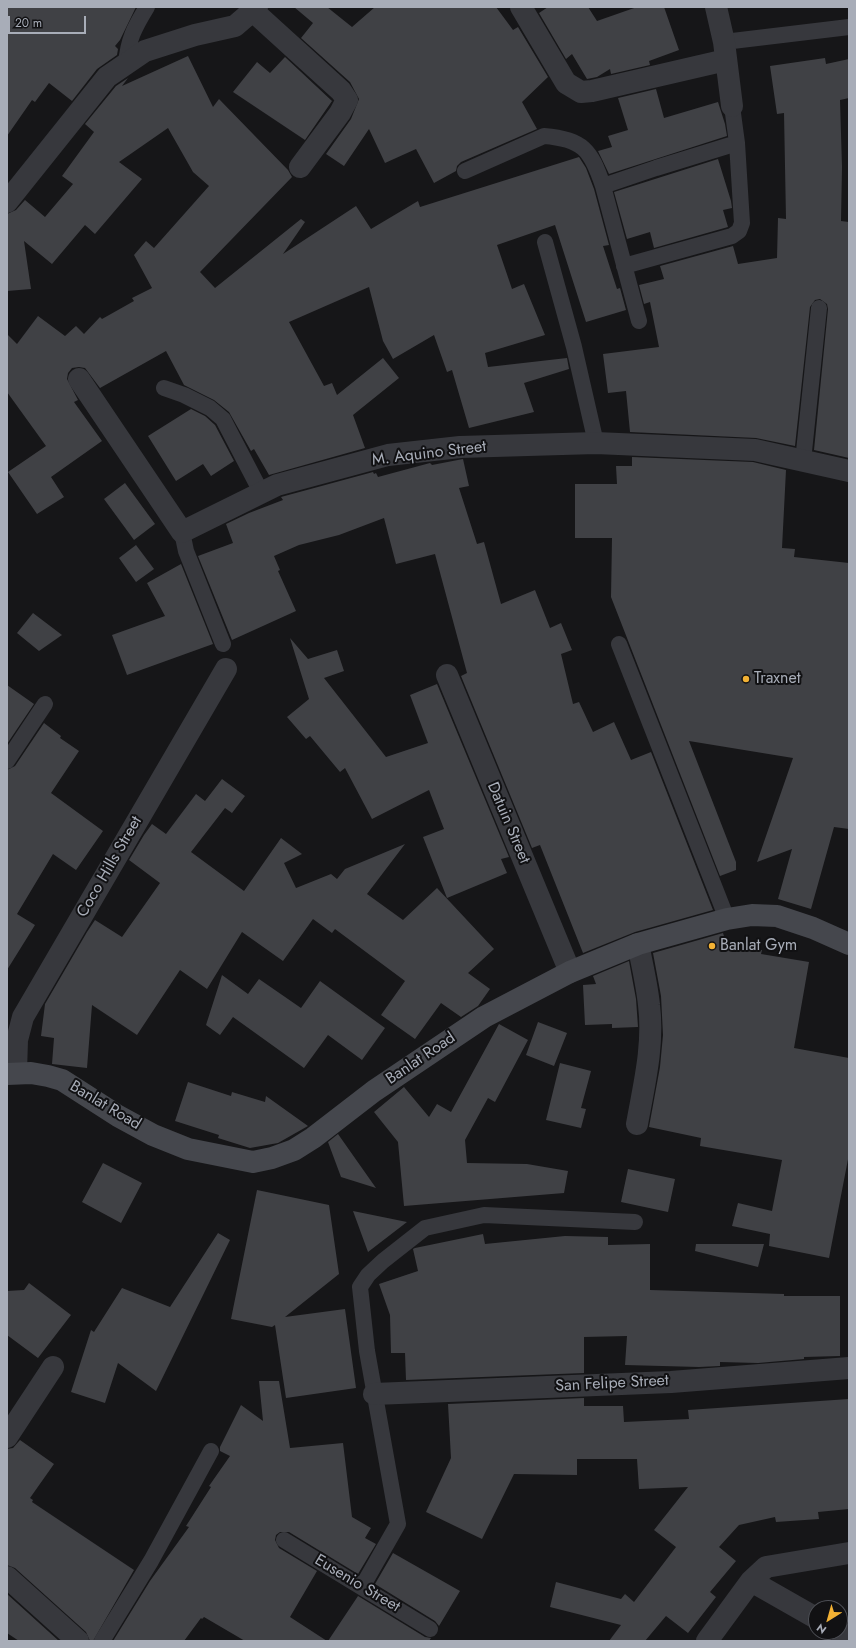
<!DOCTYPE html>
<html>
<head>
<meta charset="utf-8">
<style>
	body { margin:0 }
	#map { position:relative; width:856px; height:1648px; overflow:hidden; background:#161618; font-family:Jost,sans-serif }
	canvas { display:block }
	.frame { position:absolute; inset:0; border:8px solid #a8adb8; pointer-events:none }
	.north { position:absolute; left:808px; top:1600px; width:40px; height:40px; box-sizing:border-box; background:#111113; border:1px solid #4d4f55; border-radius:50%; rotate:217deg; font-size:11px; font-weight:700; line-height:16px; text-align:center; color:#a8adb8 }
	.north::after { content:''; display:block; margin:auto; width:14px; height:18px; background:#f2b134; clip-path:polygon(50% 0,100% 100%,50% 72%,0 100%) }
	.scale { position:absolute; left:8px; top:16px; width:78px; height:18px; box-sizing:border-box; border:2px solid #a8adb8; border-top:0; padding-left:5px; font-size:12px; line-height:14px; white-space:nowrap; color:#a8adb8; -webkit-text-stroke:3px #111113; paint-order:stroke }
</style>
</head>
<body>
<div id="map">
<canvas width="856" height="1648"></canvas>
<div class="frame"></div>
<div class="north">N</div>
<div class="scale">20 m</div>
</div>
<script>
const ctx = document.querySelector('canvas').getContext('2d');
ctx.lineJoin = 'round';
function paint(path, color) { ctx.fillStyle = color; ctx.fill(path, 'evenodd'); }
function stroke(path, color, width, dash) { ctx.strokeStyle = color; ctx.lineWidth = width; ctx.lineCap = dash ? 'butt' : 'round'; ctx.setLineDash(dash || []); ctx.stroke(path); }
function label(font, color, halo, rows, align = 'center') {
  ctx.font = font + ' Jost,sans-serif'; ctx.lineWidth = 4; ctx.setLineDash([]); ctx.textBaseline = 'middle'; ctx.strokeStyle = halo; ctx.fillStyle = color; for (const [text, x, y, turn = 0] of rows) {
    ctx.save(); ctx.translate(x, y); ctx.rotate((+turn || 0) * Math.PI / 180); ctx.textAlign = isNaN(turn) ? turn : align; if (halo) ctx.strokeText(text, 0, 0); ctx.fillText(text, 0, 0); ctx.restore();
  }
}
paint(new Path2D(`
	M7,7h129l-16,33 -5,6 3,3 -1,6 -20,14 -25,32 -23,-18 -14,19 -3,-2 -25,36z
	M294,7h33l25,20 23,-20h121l17,23 5,-3 30,50 -26,25 15,27 -76,33 -4,4 -1,5 -22,12 -18,-34 -31,14 -16,-34 -25,37 -18,-12 25,-35 8,-20 -9,-17 -49,-44 12,-15z
	M548,7h40l9,14 40,-14h27l15,43 -30,11 1,4 -39,9 -1,-5 -13,8 -10,2 -15,-25 -6,5 -27,-46z
	M188,56l25,51 6,-8 69,71 4,7 -92,95 15,16 86,-69 4,3 -22,32 73,-48 15,23 47,-28 2,6 159,-50 7,11 8,21 15,56 -6,1 14,43 3,-1 6,22 -40,12 -31,-97 -58,20 15,44 12,-5 21,51 -60,18 3,14 79,-9 2,11 -45,14 10,29 -65,16 -17,-58 -5,2 -13,-37 -41,24 -10,-18 -14,-54 -80,35 35,64 8,-3 5,12 46,-37 16,20 -46,37 12,33 -96,27 -15,-26 -3,2 -22,-39 -15,-12 -30,-15 -18,-34 -66,37 -15,-20 -6,-1 -7,1 -4,5 -1,6 11,21 -4,2 28,39 -51,36 13,20 -27,17 -29,-42 38,-26 -39,-54v-58l10,10 21,-28 27,20 11,-10 8,8 16,-17 2,2 32,-18 -2,-3 20,-10 -18,-33 12,-14 8,7 55,-62 -16,-14 -25,-44 -49,34 23,17 -47,55 -10,-9 -33,39 -28,-23 7,48 -24,2v-77l9,-4 9,-10 20,17 28,-33 -11,-8 32,-44 -9,-8 31,-38 12,-8 -6,8z
	M285,57l47,44 -27,39 -72,-48 24,-30 13,11z
	M825,58l1,6 23,-5v39l-9,2 2,67 -1,54 8,1v236l-35,-8 14,-141 -1,-5 -7,-5 -5,1 -5,7 -15,139 -39,-8 -126,-6 -4,-41 -18,2 -5,-39 56,-7 -9,-45 -6,2 -5,-19 25,-6 -4,-13 73,-20 5,18 39,-6 1,-40 8,1 -2,-106 -7,1 -7,-48z
	M656,89l8,29 54,-16 7,22 2,12 -118,38 -11,-23 14,-4 -4,-11 20,-6 -10,-32z
	M718,159l13,42 1,7 -9,2 5,17 -74,21 -4,-16 -23,7 -13,-47z
	M191,409l14,7 10,9 19,36 -23,15 -8,-12 -27,17 -28,-45z
	M632,457l121,5 33,8 -4,78 13,1 -1,8 55,6v266l-15,-2 -23,82 -33,-10 14,-50 -35,13 36,-104 -104,-17 47,121v8l-16,6 -109,-279 1,-59h-37v-54h42l-1,-18h16z
	M463,459l6,27 -10,2 18,56 7,-2 17,62 34,-14 15,38 11,-5 11,27 -11,4 12,50 6,-2 14,30 21,-10 17,38 20,-8 62,158 -78,22 -52,21 -43,-108 -8,3 -71,-172 6,-3 -32,-119 -39,10 -12,-46 -45,17 -40,10 -25,11 6,14 -2,1 18,40 -64,29 -34,-84 35,-13 -7,-19 23,-11 34,-13 -2,-3 92,-25 1,2 2,-1 2,4 52,-14 2,2z
	M125,483l30,41 -21,16 -30,-41z
	M136,545l18,24 -18,13 -17,-24z
	M181,564l32,80 -86,31 -15,-40 53,-19 -18,-33z
	M33,613l29,22 -23,16 -22,-18z
	M290,638l18,21 29,-9 7,21 -20,7 62,79 42,-14 -18,-48 27,-11 72,173 -8,2 6,14 -60,25 -24,-61 21,-8 -15,-39 -57,29 -27,-51 -5,4 -30,-36 -4,3 -19,-22 22,-18z
	M7,685l27,19 -27,40z
	M44,723l17,13 -1,2 19,13 -28,42 52,38 -27,39 -23,-16 -36,60 18,11 -28,45v-200l8,-4z
	M222,779l23,17 -13,17 -7,-5 -34,44 53,39 37,-53 21,16 -18,9 12,25 35,-14 6,5 8,-10 60,-25 -38,50 36,26 34,-32 57,61 -26,24 22,16 -12,17 -17,11 -20,-14 -26,36 -34,-24 24,-34 -70,-52 -3,4 -19,-14 -30,42 -41,-29 -35,57 -27,-19 -43,65 -45,-30 -5,63 -35,-4 2,-26 -13,-2 4,-32 42,-72 8,-12 27,17 38,-54 -31,-23 15,-25 8,-11 14,10 30,-40 9,7z
	M723,933l3,10 36,7 -1,4 48,8 -15,86 55,10v96l-20,104 -60,-12 1,-12 -38,-8 6,-23 34,8 10,-51 -82,-14 1,-8 -52,-11 11,-60 3,-32 -2,-39 -8,-43z
	M629,961l7,38 2,28 -26,1v-4l-27,1 -2,-40 13,-1 -3,-8z
	M222,975l26,19 11,-15 42,29 19,-27 65,47 -23,32 -34,-25 -24,33 -71,-51 -13,18 -14,-10z
	M538,1022l29,11 -13,33 -28,-11z
	M499,1024l29,16 -33,62 -7,-4 -23,42 2,23 60,1 41,7 -4,22 -160,13 -6,-64 -24,-30 30,-25 25,30 8,-13 14,8z
	M560,1063l31,8 -10,37 5,1 -5,19 -35,-8z
	M188,1082l43,14 1,-4 33,10 1,-6 42,30 -30,17 -28,5 -32,-10 1,-3 -44,-14z
	M338,1134l38,54 -35,-11 -13,-35z
	M103,1163l39,20 -21,40 -39,-21z
	M628,1169l47,10 -7,33 -47,-10z
	M257,1190l72,15 10,69 -54,43 60,-8 11,79 -70,10 -11,-73 -3,2 -41,-8z
	M353,1211l54,11 -39,30z
	M218,1233l12,7 -74,151 -38,-28 -13,40 -34,-11 20,-62 3,2 28,-44 48,19z
	M483,1234l2,10 80,-8 43,1v8l42,-1v46l134,4v2h56v60l-36,1v2l-46,4 -38,-1v4l-21,1 -74,-2 2,-29 -43,1v36l-178,7 -1,-27h-14l-1,-38 -11,-31 39,-13 -5,-22 2,-1z
	M696,1244h68l-6,23 -63,-16z
	M29,1283l42,32 -33,43 -31,-23v-44l17,-1z
	M259,1381h20l11,67 53,-5 9,74 19,11 -6,10 11,6 -18,30 -69,-42h-9l-4,3 -1,5 4,8 38,23 -27,46 37,24h-82l-41,-24 -2,2 -1,-1 -17,23h-71l37,-60 39,-54 -3,-1 25,-39 -2,-1 21,-30 -10,-5v-4l21,-42 22,16z
	M584,1398v8h39l1,16 65,-3 -1,-9 161,-11v110l-31,3 1,7 -43,3 -1,-5 -36,8 -20,22 17,14 -26,31 6,5 -28,36 -22,-17 -21,25h-36l12,-16 -71,-18 6,-25 65,17 4,-5 9,8 42,-55 -22,-17 34,-43 -49,2 -2,-30h-60v16l-63,-1 -32,65 -56,-27 25,-54 -3,-54z
	M20,1440l34,24 -24,34 3,2 -1,2 102,68 -41,71h-3l-4,-9 -71,-64 -8,-3v-116l6,-1z
	M393,1553l67,38 -21,35 -4,-5 -60,-37z
	M7,1594l52,47h-40l-12,-8z
	M358,1596l67,41 6,1 -2,3h-101z`), '#404145');
stroke(new Path2D(`
	M724,42l125,-15
	M126,64c2,-24 8,-36 21,-57
	M465,171l79,-35c39,3 47,14 59,50
	M545,242l29,105 22,96
	M624,266l108,-30 7,-5 3,-8 -5,-80 -5,-37
	M639,321l-36,-135 53,-18 81,-25
	M164,388l20,7 26,13 13,11 38,73
	M803,461l16,-153
	M182,532l4,19 37,93
	M619,644l108,275
	M7,761l38,-57
	M284,1540l146,89
	M362,1587l36,-63 -31,-173 -7,-64 8,-12 15,-14 42,-33 59,-13 151,7
	M102,1641l49,-80 60,-110`), '#37383d', 16);
stroke(new Path2D(`
	M521,7l45,76 15,9 11,-1 134,-31
	M716,7l8,35 8,64
	M253,11l88,80 6,9 -7,13 -40,54
	M7,202l100,-125 38,-26 50,-16 40,-9 22,-19
	M79,379l103,153 95,-47 111,-30 72,-8 136,-4 159,7 94,21
	M447,675l123,297
	M16,1072l1,-32 6,-23 203,-348
	M637,1124c7,-39 17,-79 12,-119 -2,-20 -7,-41 -11,-61
	M374,1394l297,-12 178,-14
	M7,1437l46,-70
	M7,1577l71,64
	M751,1581l65,37
	M840,1632l9,5
	M707,1641l44,-60 15,-14 83,-14`), '#37383d', 22);
stroke(new Path2D(`
	M7,1074l24,-1 17,3 14,4 56,36 35,19 35,14 65,13 19,-4 22,-8 19,-12 61,-47 110,-74 86,-45 68,-28 89,-25 25,-4 25,1 36,12 36,16`), '#45474d', 22);
for (const [x, y, r, color] of [
	[746,679,4,"#f2b134"],
	[712,946,4,"#f2b134"]
]) { const dot = new Path2D(); dot.arc(x, y, r, 0, 2 * Math.PI); ctx.fillStyle = color; ctx.fill(dot); stroke(dot, '#111113', 1.5); }
label('16px', '#a8adb8', '#111113', [
	["M. Aquino Street",429,454,-7],
	["Datuin Street",508,823,67],
	["Coco Hills Street",110,867,-60],
	["Banlat Road",421,1059,-34],
	["Banlat Road",105,1106,31],
	["San Felipe Street",612,1384,-3],
	["Eusenio Street",357,1584,31]
]);
label('16px', '#a8adb8', '#111113', [
	["Traxnet",754,679],
	["Banlat Gym",720,946]
], 'left');
</script>
</body>
</html>
